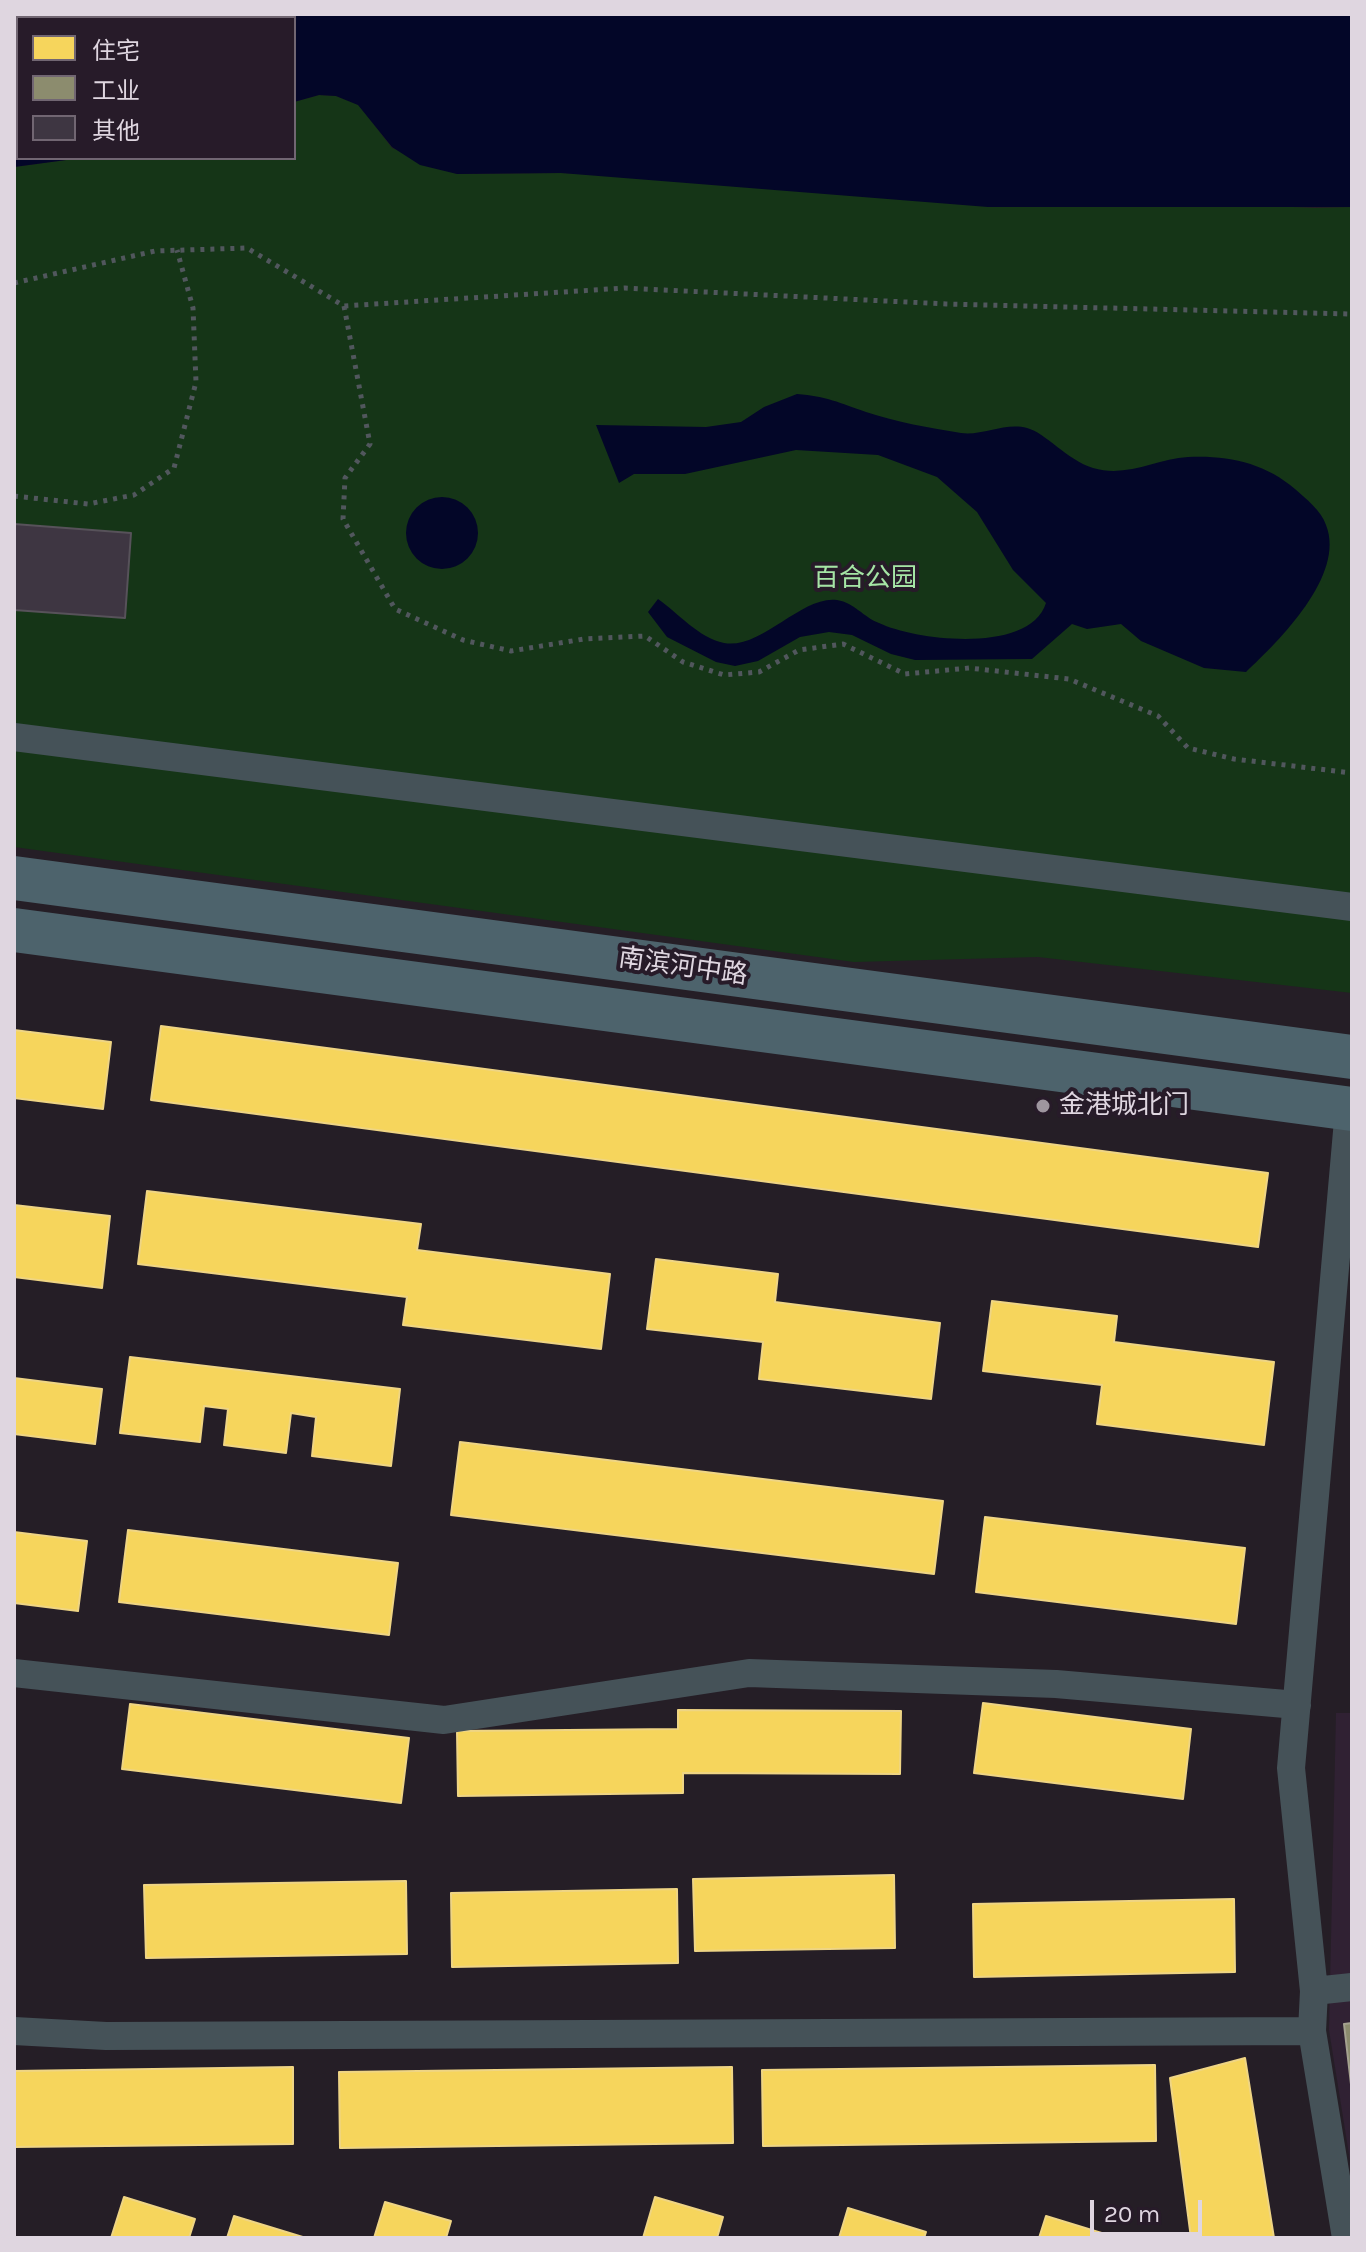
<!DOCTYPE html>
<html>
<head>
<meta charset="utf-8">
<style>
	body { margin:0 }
	#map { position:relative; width:1366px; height:2252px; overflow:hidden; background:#251e26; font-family:Karla,"Noto Sans SC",sans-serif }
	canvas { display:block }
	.frame { position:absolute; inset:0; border:16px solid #dfd6e0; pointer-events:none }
	.legend { position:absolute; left:16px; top:16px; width:280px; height:144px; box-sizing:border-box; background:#271b29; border:2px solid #716672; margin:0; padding:10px 14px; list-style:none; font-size:24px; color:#dfd6e0 }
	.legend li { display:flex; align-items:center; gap:16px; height:40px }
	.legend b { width:40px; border:2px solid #716672 }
	.scale { position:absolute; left:1090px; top:2200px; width:112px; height:36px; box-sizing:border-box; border:4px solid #dfd6e0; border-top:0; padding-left:10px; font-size:24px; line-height:28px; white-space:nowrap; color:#dfd6e0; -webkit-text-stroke:6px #271b29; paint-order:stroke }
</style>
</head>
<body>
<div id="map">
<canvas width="1366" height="2252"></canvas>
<div class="frame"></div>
<ul class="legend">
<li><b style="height:22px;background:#f6d55c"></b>住宅</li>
<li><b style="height:22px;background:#8c8c6e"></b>工业</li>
<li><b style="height:22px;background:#3e3642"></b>其他</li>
</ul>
<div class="scale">20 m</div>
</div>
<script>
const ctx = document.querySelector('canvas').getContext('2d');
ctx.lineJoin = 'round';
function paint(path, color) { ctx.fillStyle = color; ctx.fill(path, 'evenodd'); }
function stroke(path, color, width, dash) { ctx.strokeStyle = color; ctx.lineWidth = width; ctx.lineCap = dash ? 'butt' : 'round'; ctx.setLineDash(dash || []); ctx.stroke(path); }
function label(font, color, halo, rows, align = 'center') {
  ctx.font = font + ' Karla,"Noto Sans SC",sans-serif'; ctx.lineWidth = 8; ctx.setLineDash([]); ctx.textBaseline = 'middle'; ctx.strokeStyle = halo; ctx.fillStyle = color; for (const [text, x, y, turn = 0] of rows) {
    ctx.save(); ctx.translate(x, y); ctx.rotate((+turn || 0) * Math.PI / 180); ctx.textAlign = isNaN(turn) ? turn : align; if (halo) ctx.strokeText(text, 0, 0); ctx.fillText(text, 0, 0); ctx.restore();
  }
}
paint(new Path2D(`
	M1336,1713h16v460l-23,-143z`), '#302133');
paint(new Path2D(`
	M319,95l17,1 23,9 33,43 65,26 104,-1 754,35 37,-1v786l-314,-36 -184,5 -840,-115v-680l67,-9h213v-56z`), '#153517');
paint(new Path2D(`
	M14,14h1338v193h-364l-427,-34 -104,1 -37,-9 -28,-18 -34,-42 -22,-9 -17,-1 -25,7v-84h-276v140h63l-67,9z
	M797,394c29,2 43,9 69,18 30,10 64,16 95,21 22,3 44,-11 66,-5 19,5 40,32 66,40 34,10 63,-9 95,-11 40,-2 77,6 107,32 11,10 26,21 31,36 20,50 -47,116 -80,147l-42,-4 -63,-27 -20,-17 -34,5 -15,-5 -40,35 -117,1 -24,-6 -39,-19 -23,-3 -29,5 -42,24 -23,5 -19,-4 -49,-25 -19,-25 10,-13c20,14 41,39 66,44 37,7 78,-48 113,-43 18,3 26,17 42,23 38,18 151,31 167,-20l-33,-33 -36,-58 -40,-35 -59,-22 -82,-5 -111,24h-51l-15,9 -23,-58 110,2 35,-5 23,-15z
	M406 533a36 36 0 1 1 72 0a36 36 0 1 1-72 0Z`), '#030628');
const homes = new Path2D(`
	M161,1026l1107,147 -10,74 -1107,-147z
	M14,1030l97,12 -8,67 -89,-11z
	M147,1191l274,33 -4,26 193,24 -9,75 -198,-24 4,-28 -269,-33z
	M14,1205l96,11 -8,72 -88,-11z
	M656,1259l122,15 -3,28 165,21 -9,76 -172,-20 4,-37 -116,-13z
	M992,1301l125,15 -3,26 160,20 -10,83 -167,-21 5,-39 -119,-14z
	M130,1357l270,32 -9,77 -79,-10 4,-39 -25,-4 -5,40 -62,-8 4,-36 -24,-3 -4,36 -80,-9z
	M14,1378l88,11 -7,55 -81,-10z
	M460,1442l483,59 -9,73 -483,-59z
	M985,1517l260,31 -9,76 -260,-32z
	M128,1530l270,33 -9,72 -270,-33z
	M14,1532l73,9 -9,70 -64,-8z
	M983,1703l208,26 -8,70 -209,-26z
	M130,1704l279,34 -8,65 -279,-34z
	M678,1710l223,1 -1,63 -217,-1v20l-225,3 -1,-65 221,-2z
	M894,1875l1,73 -200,3 -2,-72z
	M406,1881l1,73 -261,4 -2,-73z
	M677,1889l1,74 -226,4 -1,-74z
	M1234,1899l1,73 -261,5 -1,-73z
	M1245,2058l29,180h-83l-21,-160z
	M1155,2065l1,76 -393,5 -1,-76z
	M293,2067v77l-279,3v-76z
	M732,2067l1,76 -393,5 -1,-76z
	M124,2197l71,22 -6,19h-78z
	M655,2197l68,20 -6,21h-74z
	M385,2202l66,19 -5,17h-72z
	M848,2208l78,24 -2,6h-85z
	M234,2216l72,22h-79z
	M1046,2216l72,22h-79z`);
paint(homes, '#f6d55c');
stroke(homes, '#efd584', 2);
const industry = new Path2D(`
	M1352,2023v70l-8,-69z`);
paint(industry, '#8c8c6e');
stroke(industry, '#a5a290', 2);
const building = new Path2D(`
	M14,524l117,9 -6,85 -111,-8z`);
paint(building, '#3e3642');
stroke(building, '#57525a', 2);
stroke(new Path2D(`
	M14,283l141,-32 92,-3 97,58 281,-18 321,16 406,10
	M344,306l26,138 -25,34 -2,41 52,90 68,31 48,11 73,-12 61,-3 38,26 41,13 35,-3 40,-22 44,-6 62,30 64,-6 100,11 89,37 30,32 46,11 118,14
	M14,496l74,8 46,-9 40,-27 22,-86 -3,-74 -16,-58`), '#51575d', 5, [4, 6]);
stroke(new Path2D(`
	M14,737l1338,170
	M14,1673l430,47 305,-47 307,11 241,21
	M1314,1991l38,-4
	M14,2031l92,5 1206,-5
	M1346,2238l-34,-207 2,-40 -23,-223 58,-659`), '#455258', 28);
stroke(new Path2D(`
	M14,878l1338,179
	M14,930l1338,179`), '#4d636c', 44);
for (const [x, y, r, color] of [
	[1043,1106,8,"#9e969f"]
]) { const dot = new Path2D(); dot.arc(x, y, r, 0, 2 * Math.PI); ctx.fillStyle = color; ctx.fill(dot); stroke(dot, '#271b29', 3); }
label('26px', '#a5e5a5', '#271b29', [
	["百合公园",865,579]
]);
label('26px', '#dfd6e0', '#271b29', [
	["南滨河中路",683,967,8]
]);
label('26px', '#dfd6e0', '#271b29', [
	["金港城北门",1059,1106]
], 'left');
</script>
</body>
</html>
